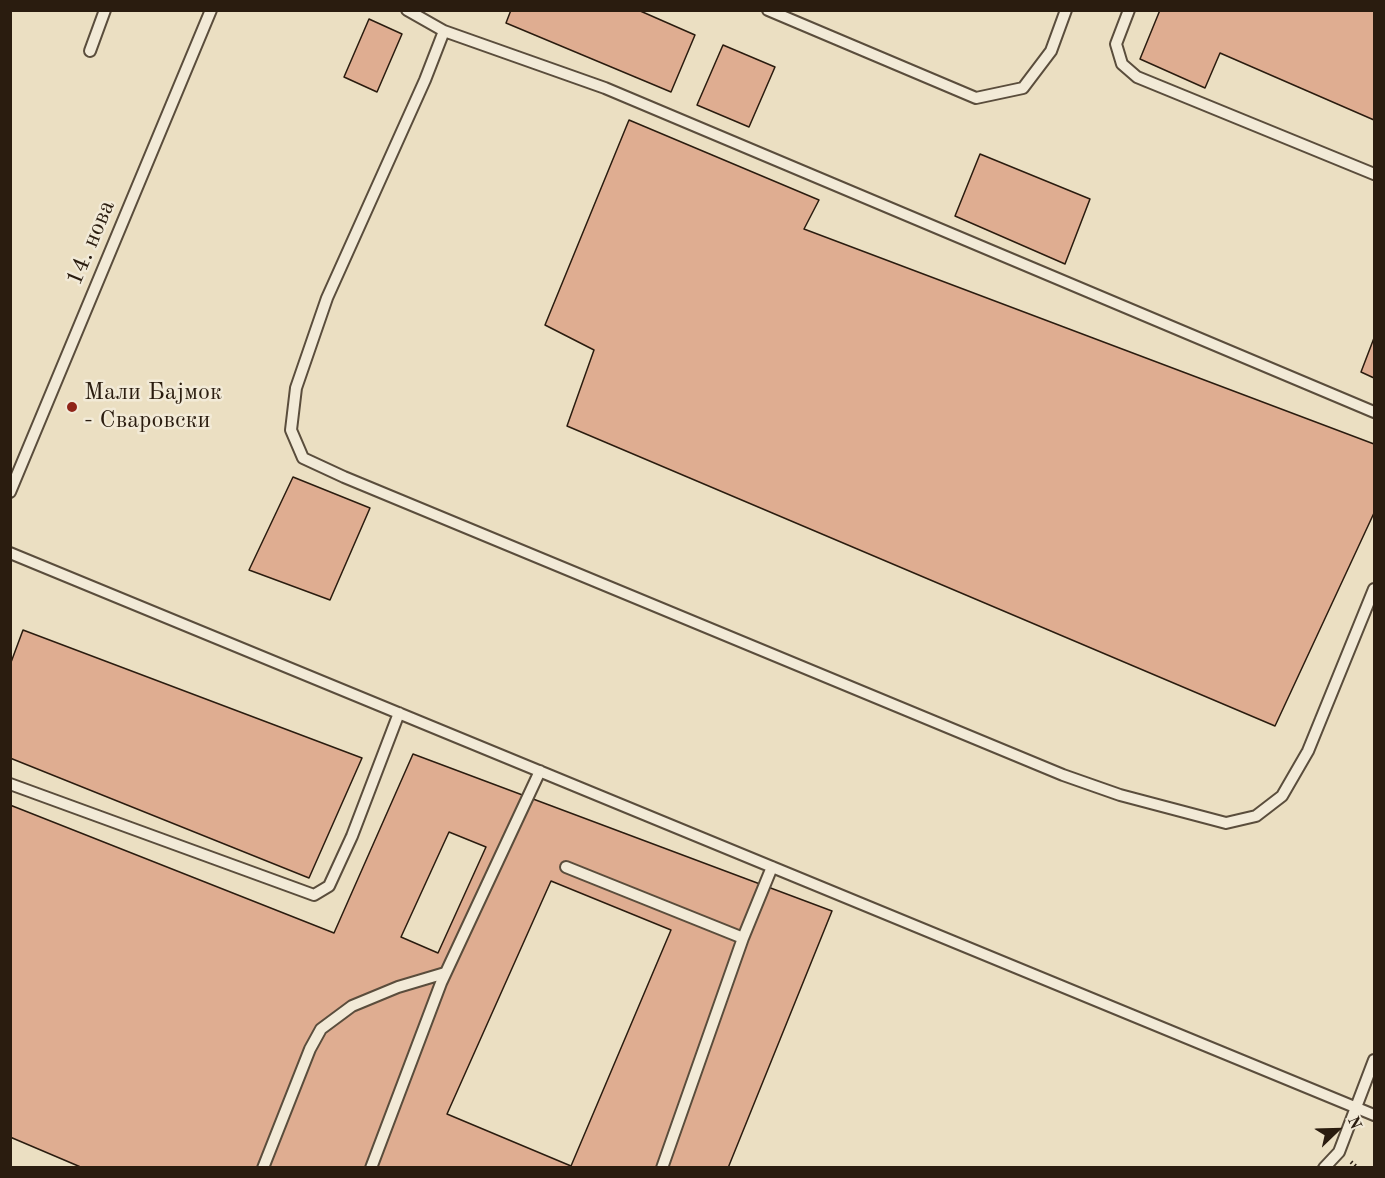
<!DOCTYPE html>
<html>
<head>
<meta charset="utf-8">
<style>
	body { margin:0 }
	#map { position:relative; width:1385px; height:1178px; overflow:hidden; background:#ebdfc2; font-family:"Old Standard TT",serif }
	canvas { display:block }
	.frame { position:absolute; inset:0; border:12px solid #2a1c0f; pointer-events:none }
	.north { position:absolute; left:1307px; top:1100px; width:60px; height:60px; -webkit-text-stroke:4px #f2ead7; paint-order:stroke; rotate:67deg; font-size:16px; font-weight:700; line-height:24px; text-align:center; color:#2a1c0f }
	.north::after { content:''; display:block; margin:auto; width:21px; height:27px; background:#2a1c0f; clip-path:polygon(50% 0,100% 100%,50% 72%,0 100%) }
</style>
</head>
<body>
<div id="map">
<canvas width="1385" height="1178"></canvas>
<div class="frame"></div>
<div class="north">N</div>
</div>
<script>
const ctx = document.querySelector('canvas').getContext('2d');
ctx.lineJoin = 'round';
function paint(path, color) { ctx.fillStyle = color; ctx.fill(path, 'evenodd'); }
function stroke(path, color, width, dash) { ctx.strokeStyle = color; ctx.lineWidth = width; ctx.lineCap = dash ? 'butt' : 'round'; ctx.setLineDash(dash || []); ctx.stroke(path); }
function label(font, color, halo, rows, align = 'center') {
  ctx.font = font + ' "Old Standard TT",serif'; ctx.lineWidth = 5; ctx.setLineDash([]); ctx.textBaseline = 'middle'; ctx.strokeStyle = halo; ctx.fillStyle = color; for (const [text, x, y, turn = 0] of rows) {
    ctx.save(); ctx.translate(x, y); ctx.rotate((+turn || 0) * Math.PI / 180); ctx.textAlign = isNaN(turn) ? turn : align; if (halo) ctx.strokeText(text, 0, 0); ctx.fillText(text, 0, 0); ctx.restore();
  }
}
const building = new Path2D(`
	M511,10h127l57,25 -24,57 -165,-69z
	M1160,10h214v110l-154,-67 -15,35 -65,-29z
	M369,19l33,15 -25,58 -33,-15z
	M723,45l52,22 -26,60 -52,-22z
	M629,120l190,80 -15,29 570,215v69l-99,213 -708,-300 27,-76 -49,-25z
	M980,154l110,45 -25,65 -110,-48z
	M1374,338v40l-13,-6z
	M293,477l77,31 -40,92 -81,-30z
	M23,630l339,128 -53,120 -299,-120v-93z
	M413,754l419,157 -104,257h-645l-73,-31v-332l324,128z
	M449,832l37,15 -48,106 -37,-16z
	M551,881l120,49 -100,236 -124,-52z`);
paint(building, '#dfad91');
stroke(building, '#2a1c0f', 1.5);
const lane = new Path2D(`
	M407,10l37,21 161,57 769,324
	M768,10l208,88 47,-10 28,-37 15,-41
	M1129,10l-13,34 6,20 15,13 237,97
	M444,31l-19,49 -98,218 -31,90 -5,42 12,28 41,19 719,298 57,20 106,28 30,-7 26,-20 26,-45 66,-162
	M90,51l15,-41
	M10,492l201,-482
	M10,553l1364,562
	M10,784l304,111 15,-9 23,-50 47,-123
	M566,867l177,71
	M263,1168l47,-119 11,-20 31,-23 46,-19 47,-14
	M371,1168l70,-185 99,-212
	M662,1168l81,-230 29,-71
	M1324,1168l15,-16 35,-92`);
stroke(lane, '#5a4d3c', 14);
stroke(new Path2D(`
	M1351,1162l7,6`), '#2a1c0f', 4, [1.5, 3]);
stroke(lane, '#f2ead7', 10);
for (const [x, y, r, color] of [
	[72,407,6,"#8f2418"]
]) { const dot = new Path2D(); dot.arc(x, y, r, 0, 2 * Math.PI); ctx.fillStyle = color; ctx.fill(dot); stroke(dot, '#f2ead7', 2); }
label('24px', '#2a1c0f', '#f2ead7', [
	["14. нова",91,243,-67]
]);
label('24px', '#2a1c0f', '#f2ead7', [
	["Мали Бајмок",84,393],
	["- Сваровски",84,421]
], 'left');
</script>
</body>
</html>
